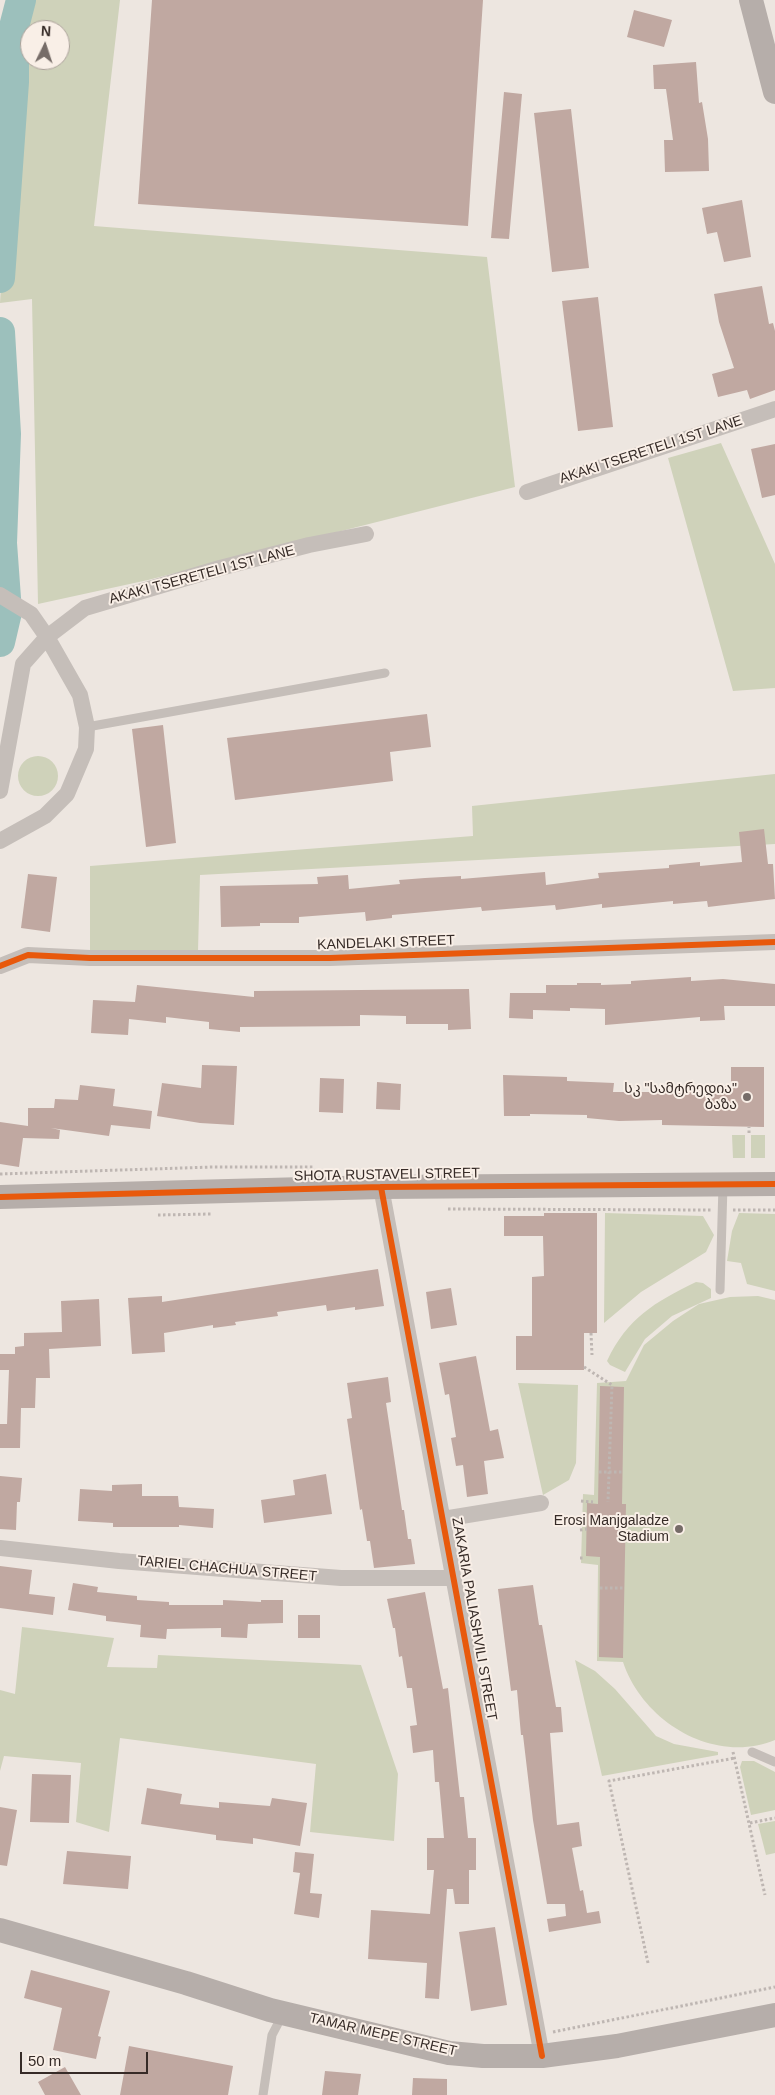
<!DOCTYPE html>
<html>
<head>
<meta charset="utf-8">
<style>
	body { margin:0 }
	#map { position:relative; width:775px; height:2095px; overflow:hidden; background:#ede6e0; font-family:Helvetica,sans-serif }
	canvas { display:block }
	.north { position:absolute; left:20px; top:20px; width:50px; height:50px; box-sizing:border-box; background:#f9efe7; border:1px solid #aba19a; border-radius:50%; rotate:4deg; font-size:14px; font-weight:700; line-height:20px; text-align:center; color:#362b27 }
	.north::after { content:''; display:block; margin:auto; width:18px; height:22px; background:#766c68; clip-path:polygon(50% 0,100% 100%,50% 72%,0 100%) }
	.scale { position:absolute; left:20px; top:2052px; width:128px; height:22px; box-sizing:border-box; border:2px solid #362b27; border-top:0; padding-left:6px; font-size:15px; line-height:18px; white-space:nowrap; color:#362b27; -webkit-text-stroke:4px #f9efe7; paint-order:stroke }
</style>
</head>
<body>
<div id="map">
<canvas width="775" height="2095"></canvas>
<div class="north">N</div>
<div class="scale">50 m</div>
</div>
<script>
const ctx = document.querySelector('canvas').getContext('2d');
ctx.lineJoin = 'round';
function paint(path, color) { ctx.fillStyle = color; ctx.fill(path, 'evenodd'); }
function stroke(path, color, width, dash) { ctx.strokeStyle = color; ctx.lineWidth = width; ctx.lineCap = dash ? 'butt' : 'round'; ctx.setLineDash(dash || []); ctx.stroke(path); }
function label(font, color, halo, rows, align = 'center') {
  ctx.font = font + ' Helvetica,"Noto Sans Georgian",sans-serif'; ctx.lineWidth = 4; ctx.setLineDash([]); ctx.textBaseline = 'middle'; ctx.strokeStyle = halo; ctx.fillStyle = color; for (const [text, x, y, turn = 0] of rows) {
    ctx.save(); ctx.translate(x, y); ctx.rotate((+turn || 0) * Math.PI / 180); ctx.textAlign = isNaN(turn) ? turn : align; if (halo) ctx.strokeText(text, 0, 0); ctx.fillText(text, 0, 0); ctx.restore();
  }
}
paint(new Path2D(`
	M21,0h99l-26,226 393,31 28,230 -367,93 -110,24 -6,-305 -32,4 14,-221v-55zM30,30h30v30h-30z
	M721,443l54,121v124l-42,3 -65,-233z
	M18 776a20 20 0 1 1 40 0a20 20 0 1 1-40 0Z
	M775,774v70l-575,31 -2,76 -108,-1v-84l383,-30 -1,-30z
	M732,1135h13v23h-12z
	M751,1135h14v23h-14z
	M605,1213l98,3 11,19 -8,17 -65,40 -37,31z
	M739,1213l36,1v77l-28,-7 -6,-21 -14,-2 5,-30z
	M696,1282l7,1 8,6v9l-39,18 -27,23 -20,33 -15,-7 -3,-4c21,-44 47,-58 89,-79z
	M758,1296l17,4v440c-61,25 -132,-18 -152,-78l-26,-1 1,-96 -17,-2 2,-69 11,1 3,-112 29,-2 18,-36 29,-24 26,-17 31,-7z
	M518,1383l60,2 -2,78 -7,17 -26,15z
	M22,1627l92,11 -7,29 50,1 1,-13 203,10 37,109 -4,67 -84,-9 6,-68 -196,-26 -11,94 -33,-10 5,-59 -77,-7 -4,15v-81l15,4z
	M575,1660l20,11 20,18 41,47 18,8 44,8v3l-116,21z
	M742,1761h12l21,11v38l-24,5 -11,-48z
	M775,1821v32l-9,2 -8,-31z`), '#cfd2ba');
stroke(new Path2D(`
	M0,278l14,-196v-55l7,-27
	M0,332l6,102 -4,109 5,69 -7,30`), '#9cc0bc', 30);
paint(new Path2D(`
	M152,0h331l-15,226 -330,-22z
	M634,10l38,10 -8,27 -37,-10z
	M696,62l3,41 3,-1 6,37 1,32 -44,1 -1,-32h9l-7,-51h-12l-1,-24z
	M504,92l18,2 -13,145 -18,-1z
	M571,109l18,159 -37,4 -18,-159z
	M742,200l9,57 -27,5 -7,-30 -10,2 -5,-26z
	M762,286l7,38 4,-1 2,8v59l-25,9 -3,-9 -29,7 -6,-23 22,-6 -15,-46 -5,-28z
	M598,297l15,130 -35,4 -16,-130z
	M775,444v51l-13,3 -11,-49z
	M427,714l4,33 -41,5 3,29 -158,19 -8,-62z
	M163,725l13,118 -30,4 -14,-118z
	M764,829l4,35h5l2,35 -67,8 -1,-6 -34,3v-3l-71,7v-4l-46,6 -1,-5 -73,6 -1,-4 -89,8v3l-26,3 -1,-9 -66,5v6h-39v3l-39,1 -1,-41 98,-2 -1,-7 31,-2 1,14 51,-5 -1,-4 26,-2 36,-2v3l84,-7 1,13 53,-7 -1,-5 71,-5v-3l31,-3v4l42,-4 -3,-30z
	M28,874l29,3 -7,55 -29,-4z
	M691,977v4l32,-2 52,5v22h-51l1,14 -25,1v-4l-95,8v-16l-35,-1v3l-37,-1v9l-24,-1 1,-25h36v-8h31v-2h24v2l30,-1v-3z
	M137,985l117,12v-6l215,-2 2,40 -23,1v-6h-42v-8l-46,-1v11l-120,1v5l-31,-3v-7l-43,-5v6l-37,-4 -1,16 -37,-2 2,-33 42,2z
	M202,1065l35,1 -3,59 -34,-2 -43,-7 5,-33 39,5z
	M731,1067h33v60l-102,-2v-5l-43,1 -32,-3v-3l-57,-1v2h-26l-1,-41 64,2v4l47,2 -1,9h49l-1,-3 70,-3z
	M320,1078l24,1 -1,34 -24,-1z
	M377,1082l24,2 -1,26 -24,-1z
	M80,1085l35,4 -2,17 39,5 -2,18 -39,-4 -2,11 -58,-8 9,2 -1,9 -36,-1 -4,29 -19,-3v-42l28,4v-18h26l1,-9 23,1z
	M544,1213h53v120h-13v37h-68v-34h16v-59l12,-1 -1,-40h-39v-20h40z
	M378,1269l6,37 -29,4v-3l-28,4 -1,-6 -49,7 1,4 -43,6 1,3 -23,3v-3l-49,8 1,19 -33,2 -4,-56 34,-2v6z
	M451,1288l6,37 -26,4 -5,-37z
	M99,1299l2,47 -52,3 1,29h-14l-1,30h-14l-1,40h-20v-24h7l2,-54h-9v-16h15v-7l9,-1v-13l38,-1 -1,-31z
	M476,1356l14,75 8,-2 6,29 -20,3 4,33 -21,3 -4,-32 -7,1 -5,-28 5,-1 -7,-43 -4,1 -6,-32z
	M388,1377l3,25 -5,1 16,107h2l4,29h3l4,25 -41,4 -4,-27h-3l-5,-32 -2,1 -13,-91 5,-1 -5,-35z
	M600,1386l24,1 -2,117h4l-3,154 -24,-1 1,-100 -14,-1 1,-53 11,1z
	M326,1474l6,40 -68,9 -3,-23 34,-5 -2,-15z
	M0,1476l22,2 -2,24h-3l-1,28 -16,-1z
	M142,1484v12h36l1,11 35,2 -1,19 -34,-3v2h-66v-4l-35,-2 2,-32 32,2v-6z
	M0,1566l32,4 -3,24 26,3 -2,18 -53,-7z
	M73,1583l25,4 -1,5 40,4v4l32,2v3h54v-5l38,2v-2h22v23l-35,1 -1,14 -26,-1v-9l-54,1 -1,10 -26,-2 1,-12 -35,-4v-5l-38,-6z
	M533,1585l6,40h3l14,82h5l2,25 -13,1 7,92 22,-3 3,24 -10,2 8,43 3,-1 4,23 12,-2 2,12 -52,9 -2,-13 19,-3 -1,-12h-18l-14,-84 -10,-85h-2l-4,-45 -6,1 -13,-102z
	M425,1592l18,97 5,-1 12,109h4l4,41h8v32h-7v34h-14l-2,-15h-6l-8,110 -14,-1 2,-35 -59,-4 3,-49 59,4 4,-44h-7v-32h17l-5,-56h-4l-2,-32 -20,3 -3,-27 7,-1 -5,-37h-5l-5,-32 -3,1 -4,-29h-2l-6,-29z
	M298,1615h22v23h-22z
	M32,1774l39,1 -2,48 -39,-1z
	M147,1788l35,6 -2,10 39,4v-6l51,4 2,-8 35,5 -7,43 -47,-8v6l-37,-4v-5l-75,-11z
	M0,1807l17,3 -10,56 -7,-1z
	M67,1851l64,5 -3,33 -65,-5z
	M295,1852l19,2 -4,39 12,1 -3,24 -25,-4 6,-41 -7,-1z
	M495,1927l12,78 -36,6 -12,-79z
	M31,1970l79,21 -12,45 3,1 -5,22 -43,-9 9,-42 -38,-10z
	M129,2046l104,20 -5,29h-108z
	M65,2067l16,28h-36l-7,-13z
	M325,2071l36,3 -3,21h-36z
	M413,2078l34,1v16h-35z`), '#c0a8a1');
stroke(new Path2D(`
	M749,1133v-6
	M0,1174l212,-7h102
	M448,1209l264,1
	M733,1210h42
	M158,1215l54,-1
	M591,1333l1,22
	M584,1367l28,18 -4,117
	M599,1472h23
	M581,1501l12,1
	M580,1530l7,-1
	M580,1558h5
	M600,1588h24
	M733,1752l32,143
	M750,1823l25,-5
	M648,1963l-39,-182 126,-23
	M553,2032l222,-45`), '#beb6b2', 3, [2.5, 2.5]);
stroke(new Path2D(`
	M87,727l298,-54
	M720,1290l3,-105
	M752,1752l23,10
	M263,2095l9,-60 11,-21`), '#c5beb9', 9);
stroke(new Path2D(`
	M527,492l248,-83
	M0,595l31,19 16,23 33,58 7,32 -1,22 -19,45 -22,22 -45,25
	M0,791l23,-127 24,-27 38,-29 135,-40 89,-23 57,-11
	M0,966l28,-11 62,3h240l445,-16
	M381,1187l161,869
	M443,1519l98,-16
	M0,1548l119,13 222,17h113`), '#c5beb9', 16);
stroke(new Path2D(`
	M751,0l24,92
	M0,1197l381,-10 394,-3
	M0,1930l186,53 84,27 179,43 34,3h59l75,-10 158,-31`), '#b6aeaa', 24);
stroke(new Path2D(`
	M0,966l28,-11 62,3h240l445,-16
	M381,1187l161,869
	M0,1197l381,-10 394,-3`), '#e8590c', 6);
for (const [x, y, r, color] of [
	[747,1097,5,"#766c68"],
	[679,1529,5,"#766c68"]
]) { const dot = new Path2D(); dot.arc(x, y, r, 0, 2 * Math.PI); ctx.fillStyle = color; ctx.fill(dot); stroke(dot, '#f9efe7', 2); }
label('14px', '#362b27', '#f9efe7', [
	["AKAKI TSERETELI 1ST LANE",651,450,-18],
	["AKAKI TSERETELI 1ST LANE",202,575,-15],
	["KANDELAKI STREET",386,943,-2],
	["SHOTA RUSTAVELI STREET",387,1175,-1],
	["TARIEL CHACHUA STREET",227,1569,5],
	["ZAKARIA PALIASHVILI STREET",474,1619,80],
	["TAMAR MEPE STREET",383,2035,13]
]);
label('14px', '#362b27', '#f9efe7', [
	["სკ \"სამტრედია\"",737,1089],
	["ბაზა",737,1105],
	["Erosi Manjgaladze",669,1521],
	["Stadium",669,1537]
], 'right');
</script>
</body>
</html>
